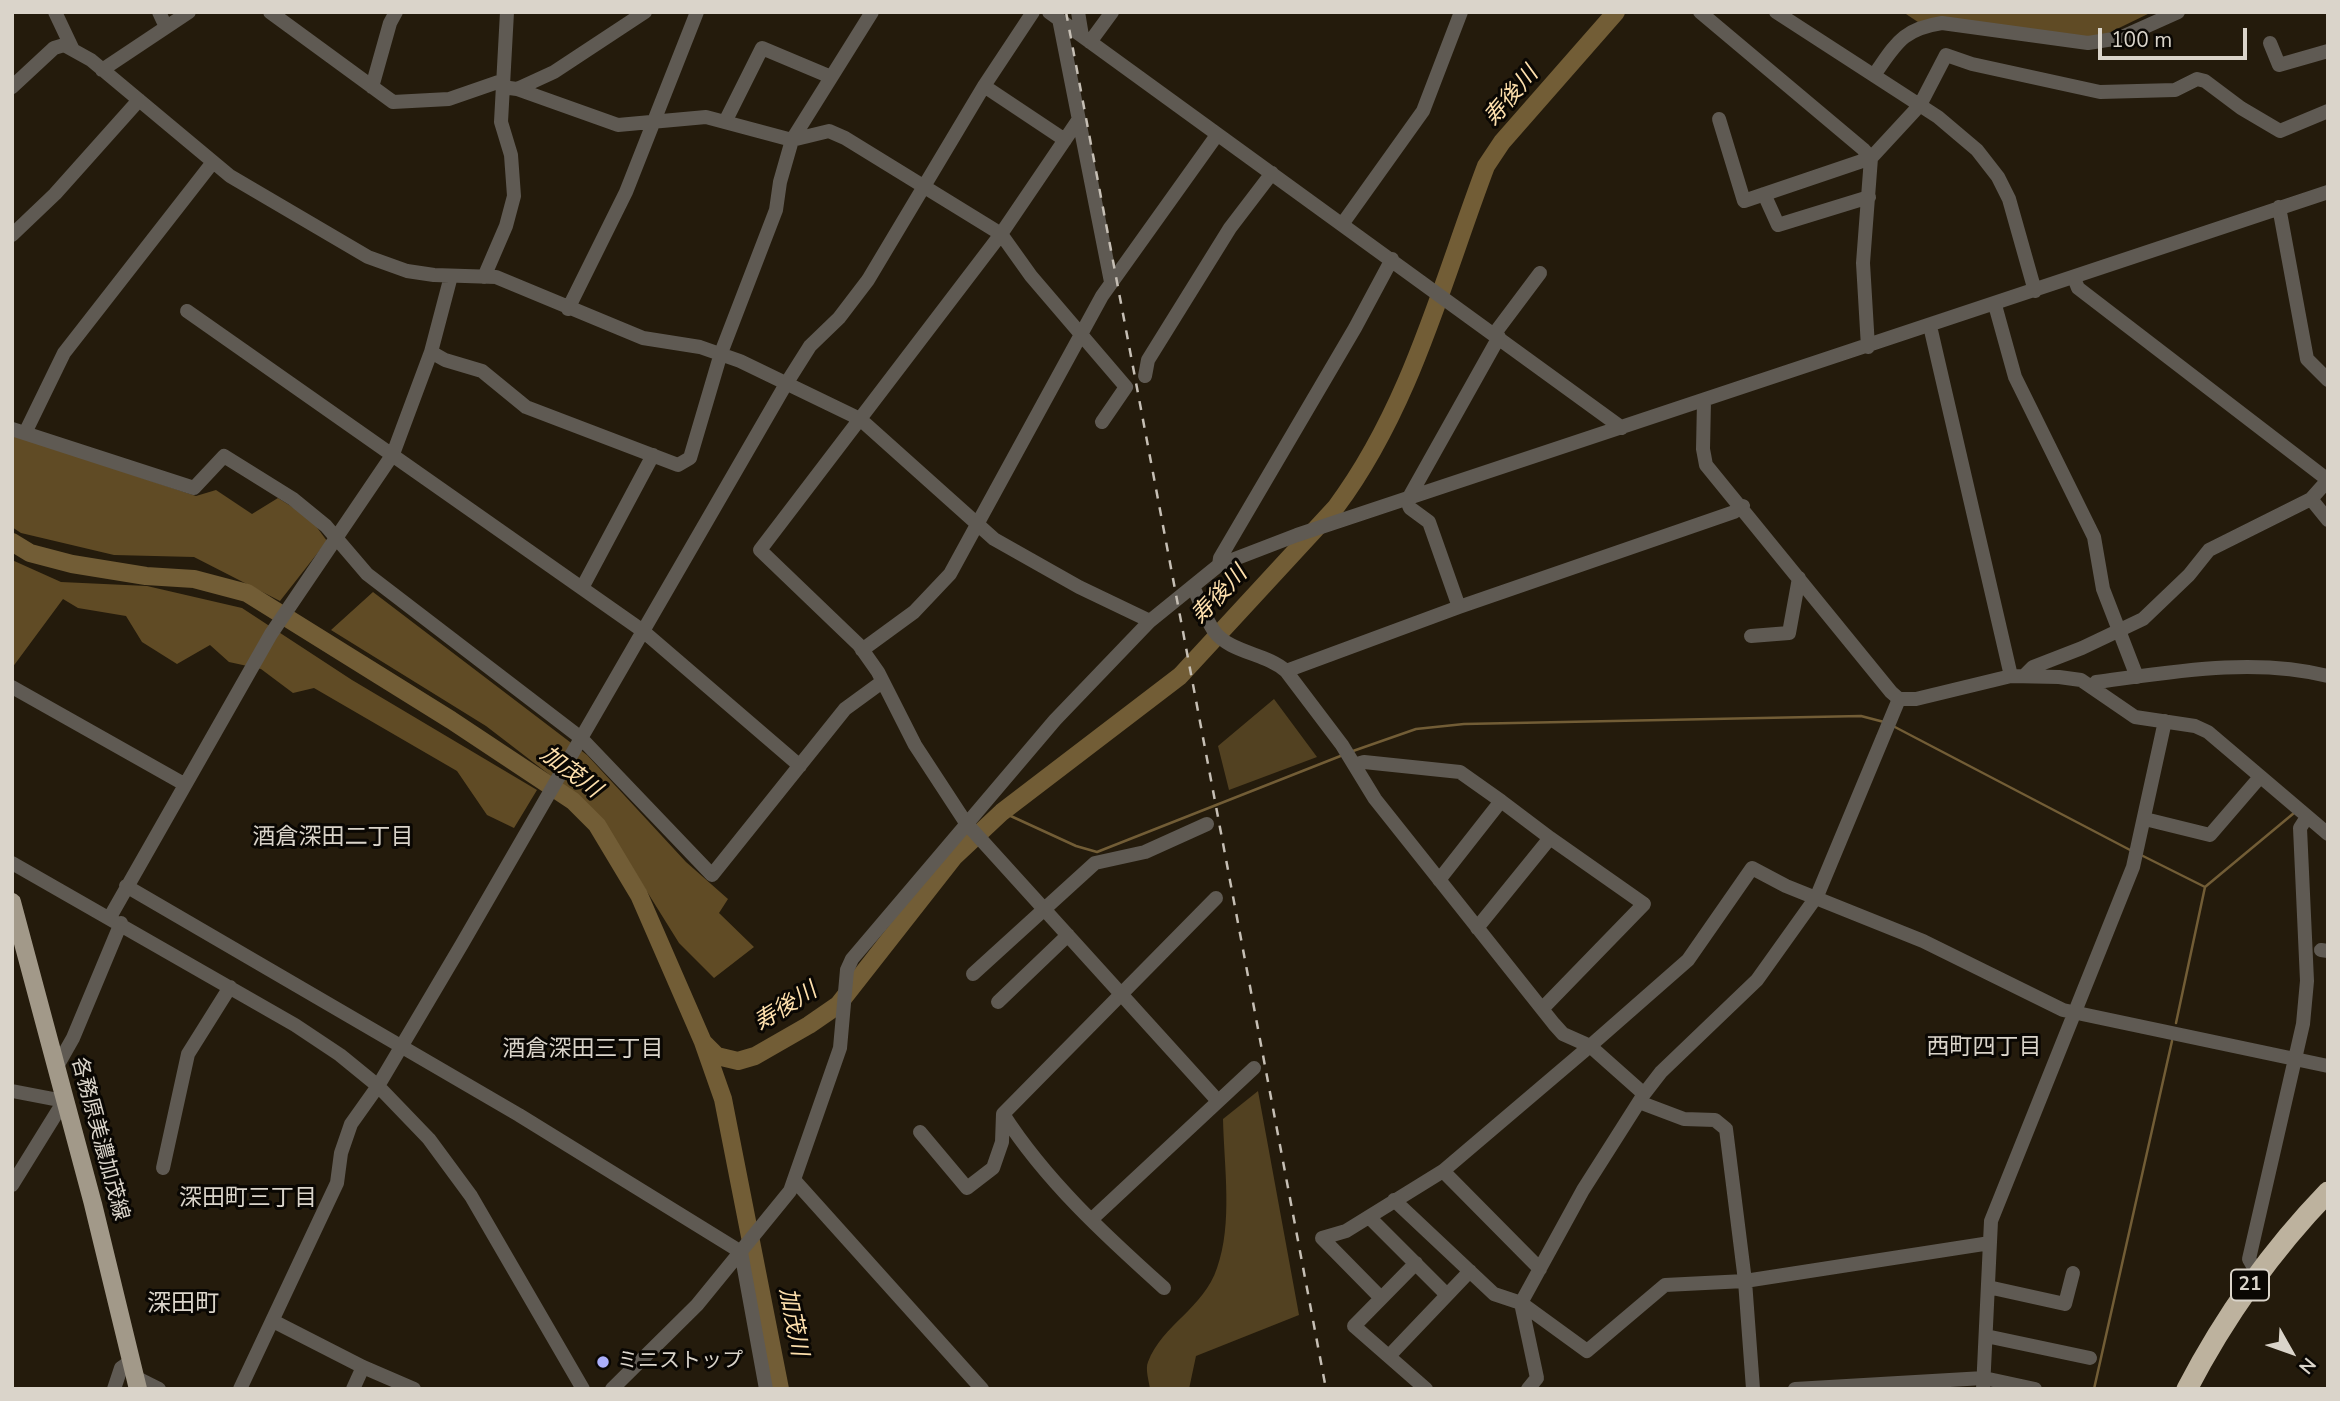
<!DOCTYPE html>
<html>
<head>
<meta charset="utf-8">
<style>
	body { margin:0 }
	#map { position:relative; width:2340px; height:1401px; overflow:hidden; background:#241b0c; font-family:"Nunito Sans",sans-serif }
	canvas { display:block }
	.frame { position:absolute; inset:0; border:14px solid #dad4ca; pointer-events:none }
	.north { position:absolute; left:2256px; top:1317px; width:70px; height:70px; -webkit-text-stroke:5px #0a0703; paint-order:stroke; rotate:130deg; font-size:19px; font-weight:700; line-height:28px; text-align:center; color:#dad4ca }
	.north::after { content:''; display:block; margin:auto; width:24px; height:32px; background:#dad4ca; clip-path:polygon(50% 0,100% 100%,50% 72%,0 100%) }
	.scale { position:absolute; left:2098px; top:28px; width:149px; height:32px; box-sizing:border-box; border:4px solid #dad4ca; border-top:0; padding-left:9px; font-size:21px; line-height:24px; white-space:nowrap; color:#dad4ca; -webkit-text-stroke:5px #0a0703; paint-order:stroke }
</style>
</head>
<body>
<div id="map">
<canvas width="2340" height="1401"></canvas>
<div class="frame"></div>
<div class="north">N</div>
<div class="scale">100 m</div>
</div>
<script>
const ctx = document.querySelector('canvas').getContext('2d');
ctx.lineJoin = 'round';
function paint(path, color) { ctx.fillStyle = color; ctx.fill(path, 'evenodd'); }
function stroke(path, color, width, dash) { ctx.strokeStyle = color; ctx.lineWidth = width; ctx.lineCap = dash ? 'butt' : 'round'; ctx.setLineDash(dash || []); ctx.stroke(path); }
function label(font, color, halo, rows, align = 'center') {
  ctx.font = font + ' "Nunito Sans","Noto Sans JP",sans-serif'; ctx.lineWidth = 6; ctx.setLineDash([]); ctx.textBaseline = 'middle'; ctx.strokeStyle = halo; ctx.fillStyle = color; for (const [text, x, y, turn = 0] of rows) {
    ctx.save(); ctx.translate(x, y); ctx.rotate((+turn || 0) * Math.PI / 180); ctx.textAlign = isNaN(turn) ? turn : align; if (halo) ctx.strokeText(text, 0, 0); ctx.fillText(text, 0, 0); ctx.restore();
  }
}
paint(new Path2D(`
	M1274,699l43,58 -88,33 -11,-44z
	M1258,1091l41,224 -103,41 -7,33h-39c-1,-8 -5,-20 -2,-27 14,-37 56,-54 69,-94 16,-45 7,-101 6,-149z`), '#524121');
paint(new Path2D(`
	M1903,12h249l-64,31 -164,-17z
	M12,434l184,62 20,-6 36,24 26,-16 32,20 17,23 -47,60 -86,-44 -80,-2 -93,-22 -9,-6z
	M12,560l49,22 86,4 95,22 110,72 185,110 -23,38 -27,-13 -30,-44 -143,-83 -21,5 -32,-24 -32,-7 -19,-17 -33,19 -35,-22 -16,-26 -48,-8 -15,-9 -51,69z
	M373,592l214,163 99,107 42,37 -9,14 35,34 -40,31 -35,-35 -61,-98 -46,-53 -86,-66 -155,-96z`), '#604b25');
stroke(new Path2D(`
	M1893,726l239,125
	M1353,751l63,-22 48,-5 397,-8 23,6
	M1002,812l74,34 21,6 246,-97
	M2141,855l64,32
	M2176,1023l29,-136 89,-74
	M2094,1389l78,-348`), '#725d36', 2.5);
stroke(new Path2D(`
	M12,542l18,11 42,11 74,12 48,3 53,14 204,127 122,81 24,24 42,70 64,147 20,57 57,290
	M703,1042l14,14 21,5 17,-5 54,-31 29,-20 116,-148 48,-45 178,-136 156,-169c75,-101 106,-225 150,-341l16,-24 114,-130`), '#725d36', 18);
stroke(new Path2D(`
	M55,12l18,38
	M159,12l7,15
	M270,12l123,90 56,-3 52,-18
	M1049,12l573,416
	M1078,12l4,24
	M1700,12l163,137 8,9 -8,105 5,84
	M1776,12l162,105 39,33 21,27 11,22 26,92
	M1059,19l52,263
	M1090,42l22,-30
	M2270,43l9,22 49,-14
	M102,70l87,-58
	M1874,75c22,-31 28,-46 68,-52l146,20 32,-5 58,-26
	M984,86l81,54
	M12,87l42,-39 10,-3 27,15 139,116 138,81 39,14 27,4 62,2 147,61 57,9 40,14 120,58 134,120 85,48 71,34
	M372,87l18,-64 6,-11
	M502,87l15,2 101,36 88,-8 86,23 37,-9 16,7 156,96 30,42 95,111 -24,35
	M517,89l37,-17 91,-60
	M1719,119l25,82 127,-43 49,-53 26,-50 26,9 128,28 75,-2 22,-11 8,2 36,27 39,23 48,-20
	M725,122l37,-74 69,29
	M1077,122l-76,112 -241,316 99,95 19,27 37,73 51,78 252,278
	M1764,194l14,31 91,-28
	M2279,207l28,152 21,21
	M1343,223l80,-112 38,-99
	M12,235l43,-41 84,-94
	M484,277l22,-51 8,-30 -3,-41 -10,-33 6,-110
	M2074,278l4,10 250,192
	M1995,305l20,72 79,160 9,52 34,88
	M568,309l58,-117 71,-180
	M187,311l456,320 157,135
	M1930,326l81,350
	M1495,333l45,-60
	M431,352l14,8 37,11 44,36 152,58 12,-7 31,-105 55,-143 4,-28 12,-42 80,-128
	M1145,376l3,-16 82,-132 42,-55
	M12,429l182,59 30,-32 69,43 33,27 41,48 214,164 131,137 133,-166 37,-27
	M26,431l38,-78 149,-191
	M2311,499l17,21
	M1219,565l1,-7 135,-230 37,-69
	M1193,586c6,14 12,32 21,45 16,22 52,22 72,40l56,74 33,54 179,225 9,10 27,12 54,48
	M582,588l71,-133
	M1459,607l-30,-85 -19,-14 -3,-7 92,-164
	M1751,636l38,-3 10,-55
	M862,650l52,-38 36,-38 152,-278 115,-161
	M1286,671l173,-64 275,-95 9,-6
	M2024,676l9,-9 49,-19 61,-29 46,-44 20,-25 102,-51 17,-19
	M12,687l172,97
	M2092,687l4,-5c75,-10 158,-25 232,-6
	M1899,699h17l95,-23 48,1 22,3 54,37 60,9 13,6 120,102
	M1354,765l10,-3 96,10 41,29 -62,79
	M1501,801l49,37
	M2145,819l65,16 50,-58
	M12,863l283,162 45,30 38,31 51,53 42,57 112,193
	M126,886l393,229 222,137 25,137
	M110,917l161,-283 122,-180 38,-102 20,-76
	M1477,928l73,-90 94,66 -102,105
	M2321,950l7,1
	M973,974l122,-111 50,-11 62,-28
	M998,1002l70,-67
	M56,1068l17,-30 48,-115
	M12,1091l52,10 -52,84
	M1639,1102l45,17 31,1 11,9 19,152 8,108
	M1003,1114c43,67 102,121 161,174
	M920,1132l47,56 26,-20 9,-26 1,-28 213,-216
	M163,1168l25,-114 42,-67
	M1443,1171l97,98
	M795,1181l187,208
	M1394,1200l100,94 27,9 66,48 78,-66 80,-4 245,-38
	M1369,1217l78,78
	M1092,1219l162,-151
	M1416,1263l-62,63 72,63
	M2257,1273l-8,-14 54,-235 4,-43 -7,-153 7,-11
	M1988,1287l77,17 8,-31
	M1381,1298l-59,-60 24,-7 97,-60 147,-125 98,-86 64,-92 34,18 137,55 140,69 265,56
	M273,1321l90,46 51,22
	M1986,1336l104,22
	M1389,1356l81,-85
	M135,1377l24,12
	M114,1389l7,-21 10,-7
	M240,1389l97,-206 4,-30 10,-29 27,-38 84,-142 324,-560 24,-38 29,-28 29,-38 116,-194 49,-74
	M353,1389l10,-22
	M612,1389l85,-84 93,-114 50,-143 7,-78 5,-11 203,-239 95,-99 69,-56 78,-30 1031,-343
	M1528,1389l9,-11 -16,-75 62,-113 61,-96 17,-22 96,-92 60,-84 82,-197 -8,-7 -185,-227 -3,-16 1,-48
	M1795,1389l189,-11 51,11
	M1983,1389l8,-168 142,-354 32,-146`), '#5f5a53', 14);
stroke(new Path2D(`
	M12,902l81,302 45,185`), '#a29989', 18);
stroke(new Path2D(`
	M2187,1389c38,-73 84,-138 141,-197`), '#bdb29e', 21);
stroke(new Path2D(`
	M1066,12l260,1377`), '#c6bfb5', 2.5, [9, 9]);
for (const [x, y, r, color] of [
	[603,1362,7,"#abaffb"]
]) { const dot = new Path2D(); dot.arc(x, y, r, 0, 2 * Math.PI); ctx.fillStyle = color; ctx.fill(dot); stroke(dot, '#0a0703', 2.5); }
for (const [x, y, w] of [
	[2250,1285,38]
]) { const box = new Path2D(); box.roundRect(x - w / 2, y - 15.5, w, 31, 5); ctx.fillStyle = '#0a0703'; ctx.fill(box); stroke(box, '#dad4ca', 2); }
label('bold 19px', '#dad4ca', null, [
	["21",2250,1285]
]);
label('21px', '#dad4ca', '#0a0703', [
	["各務原美濃加茂線",99,1139,75]
]);
label('21px', '#dad4ca', '#0a0703', [
	["ミニストップ",617,1362]
], 'left');
label('italic 23px', '#fddfac', '#0a0703', [
	["寿後川",1512,97,-50],
	["寿後川",1220,596,-47],
	["加茂川",570,773,37],
	["寿後川",786,1008,-32],
	["加茂川",792,1322,79]
]);
label('23px', '#dad4ca', '#0a0703', [
	["酒倉深田二丁目",333,838],
	["西町四丁目",1984,1048],
	["酒倉深田三丁目",583,1050],
	["深田町三丁目",248,1199]
]);
label('24px', '#dad4ca', '#0a0703', [
	["深田町",183,1305]
]);
</script>
</body>
</html>
